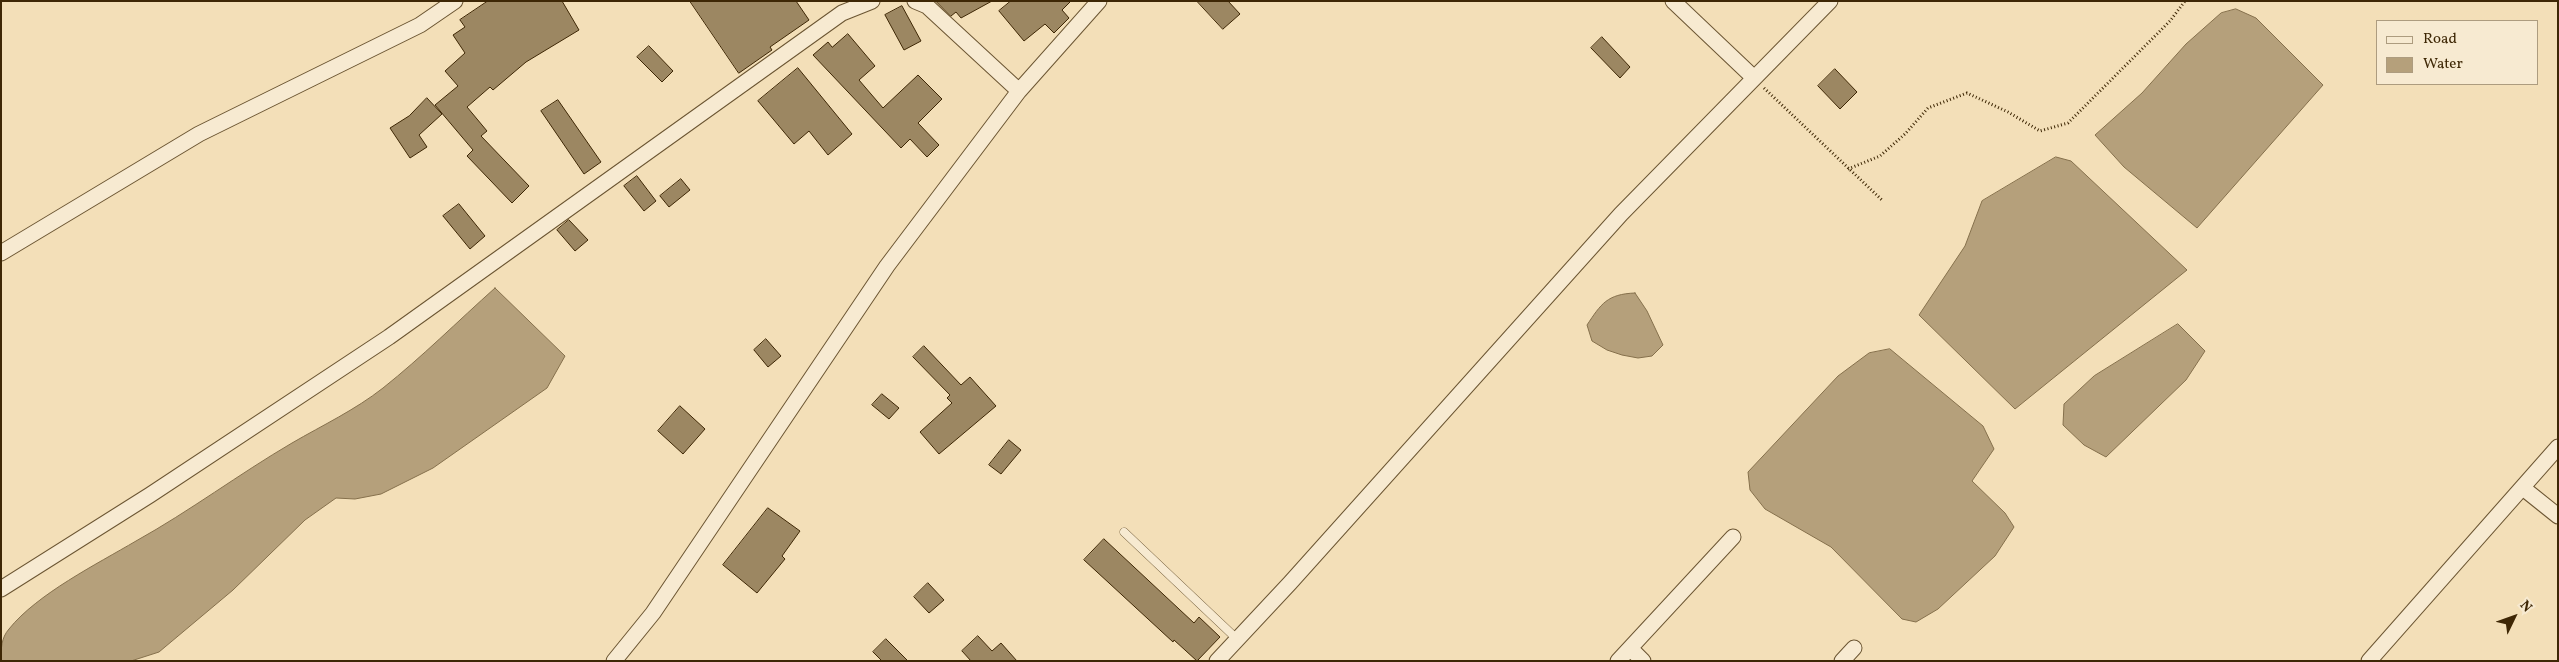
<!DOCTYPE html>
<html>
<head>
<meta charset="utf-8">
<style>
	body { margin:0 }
	#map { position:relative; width:2559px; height:662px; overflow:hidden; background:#f3dfb8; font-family:Vollkorn,serif }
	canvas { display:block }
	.frame { position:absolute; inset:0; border:2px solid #3e2705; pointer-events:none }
	.legend { position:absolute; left:2376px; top:20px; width:162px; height:65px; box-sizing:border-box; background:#f7ead1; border:1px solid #ad9c7f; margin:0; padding:6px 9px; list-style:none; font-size:15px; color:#3e2705 }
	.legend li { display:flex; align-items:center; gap:10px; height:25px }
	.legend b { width:25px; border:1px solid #ad9c7f }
	.north { position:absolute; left:2489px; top:592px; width:50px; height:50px; -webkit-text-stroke:4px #f7ead1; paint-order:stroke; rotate:48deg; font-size:14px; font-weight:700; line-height:20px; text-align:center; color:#3e2705 }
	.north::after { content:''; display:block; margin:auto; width:18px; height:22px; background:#3e2705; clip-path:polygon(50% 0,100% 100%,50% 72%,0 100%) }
</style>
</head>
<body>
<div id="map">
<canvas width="2559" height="662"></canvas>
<div class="frame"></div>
<ul class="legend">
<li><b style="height:6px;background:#f7ead1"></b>Road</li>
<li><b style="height:14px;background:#b5a07b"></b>Water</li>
</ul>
<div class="north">N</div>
</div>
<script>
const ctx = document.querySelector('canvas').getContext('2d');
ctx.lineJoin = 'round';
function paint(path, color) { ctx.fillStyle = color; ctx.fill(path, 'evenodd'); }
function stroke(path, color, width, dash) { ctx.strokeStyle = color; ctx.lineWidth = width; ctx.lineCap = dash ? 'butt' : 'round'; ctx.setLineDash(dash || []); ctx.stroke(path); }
const water = new Path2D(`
	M2236,9l20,9 67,67 -126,143 -73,-61 -29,-32 47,-42 44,-49 35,-31z
	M2056,157l15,4 116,109 -172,139 -96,-94 46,-69 17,-45z
	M495,288l70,68 -18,32 -114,80 -52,26 -26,5 -19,-1 -31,22 -72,70 -74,62 -28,9h-130c0,-12 0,-23 8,-32 28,-35 88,-65 127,-88 54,-30 103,-67 156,-98 31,-18 63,-33 91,-55 39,-31 75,-67 112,-100z
	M1635,293l12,18 16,34 -11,11 -14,2 -16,-3 -15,-5 -15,-9 -5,-16c14,-21 20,-31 48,-32z
	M2178,324l27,27 -19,29 -80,77 -22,-12 -21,-20 1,-21 30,-28z
	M1890,349l93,77 11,23 -22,32 33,32 9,14 -19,29 -57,53 -22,13 -14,-3 -71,-72 -66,-38 -15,-19 -2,-18 90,-96 31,-23z`);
paint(water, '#b5a07b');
stroke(water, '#85704c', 1);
const building = new Path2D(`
	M488,1h74l17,29 -53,32 -33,28 -3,-3 -23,20 20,24 -6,5 48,50 -17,17 -45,-47 6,-6 -38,-45 23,-19 -13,-15 20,-18 -12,-18 12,-8 -5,-7z
	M690,1h106l13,19 -39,27 2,3 -33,23z
	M936,1h56l-31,17 -5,-6 -5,4z
	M1011,1h60l-9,9 7,8 -15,15 -9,-9 -21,17 -25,-30z
	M1197,1h31l12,13 -17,15z
	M902,6l19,35 -17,9 -19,-35z
	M848,34l27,32 -16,14 24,28 35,-33 24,24 -24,24 21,22 -12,12 -17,-18 -9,9 -88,-93 15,-13 4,5z
	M1602,37l28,30 -10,11 -29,-30z
	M649,46l24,25 -11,11 -25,-25z
	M798,68l54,66 -24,21 -19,-24 -15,13 -36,-43z
	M1835,69l22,23 -17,17 -22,-23z
	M427,98l15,16 -23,21 8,12 -17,11 -20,-30 19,-12z
	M558,100l43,62 -17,12 -43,-63z
	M637,176l19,25 -12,10 -20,-25z
	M681,179l9,11 -21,17 -9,-11z
	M459,204l26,32 -15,13 -27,-33z
	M569,220l19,20 -13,11 -18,-21z
	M766,339l15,17 -13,11 -14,-17z
	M924,346l37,39 9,-8 26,29 -57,48 -19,-22 32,-29 -5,-5 3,-3 -37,-38z
	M882,394l17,14 -10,11 -17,-14z
	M680,406l25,23 -22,25 -25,-23z
	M1009,440l12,10 -20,24 -12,-9z
	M768,508l32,23 -18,25 3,3 -28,34 -34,-28z
	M1104,539l90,84 5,-6 21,20 -23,24 -23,-21 -1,2 -89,-82z
	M928,583l16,17 -15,13 -15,-16z
	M978,636l14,15 9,-8 16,18h-46l-9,-10z
	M886,639l22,22h-26l-9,-9z`);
paint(building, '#9c8762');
stroke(building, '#3e2705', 1);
const lane = new Path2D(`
	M1124,532l113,107`);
const street = new Path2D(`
	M915,1l12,5 92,85
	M1673,1l80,76
	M1,253l198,-119 221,-109 35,-24
	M2523,488l35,28
	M1,589l149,-94 239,-158 453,-324 30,-12
	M1630,648l13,13
	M614,661l39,-48 234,-347 132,-175 80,-90
	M1217,661l73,-78 331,-369 209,-213
	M1618,661l115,-124
	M1842,661l12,-13
	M2369,661l189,-214`);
stroke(lane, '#6b5532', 9);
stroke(street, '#6b5532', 17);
stroke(new Path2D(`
	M1764,88l119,113
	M1848,169l32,-13 25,-22 23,-26 39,-15 41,19 32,19 28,-8 102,-102 15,-20`), '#3e2705', 3, [1, 2.5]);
stroke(lane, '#f7ead1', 8);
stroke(street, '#f7ead1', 15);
</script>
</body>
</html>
